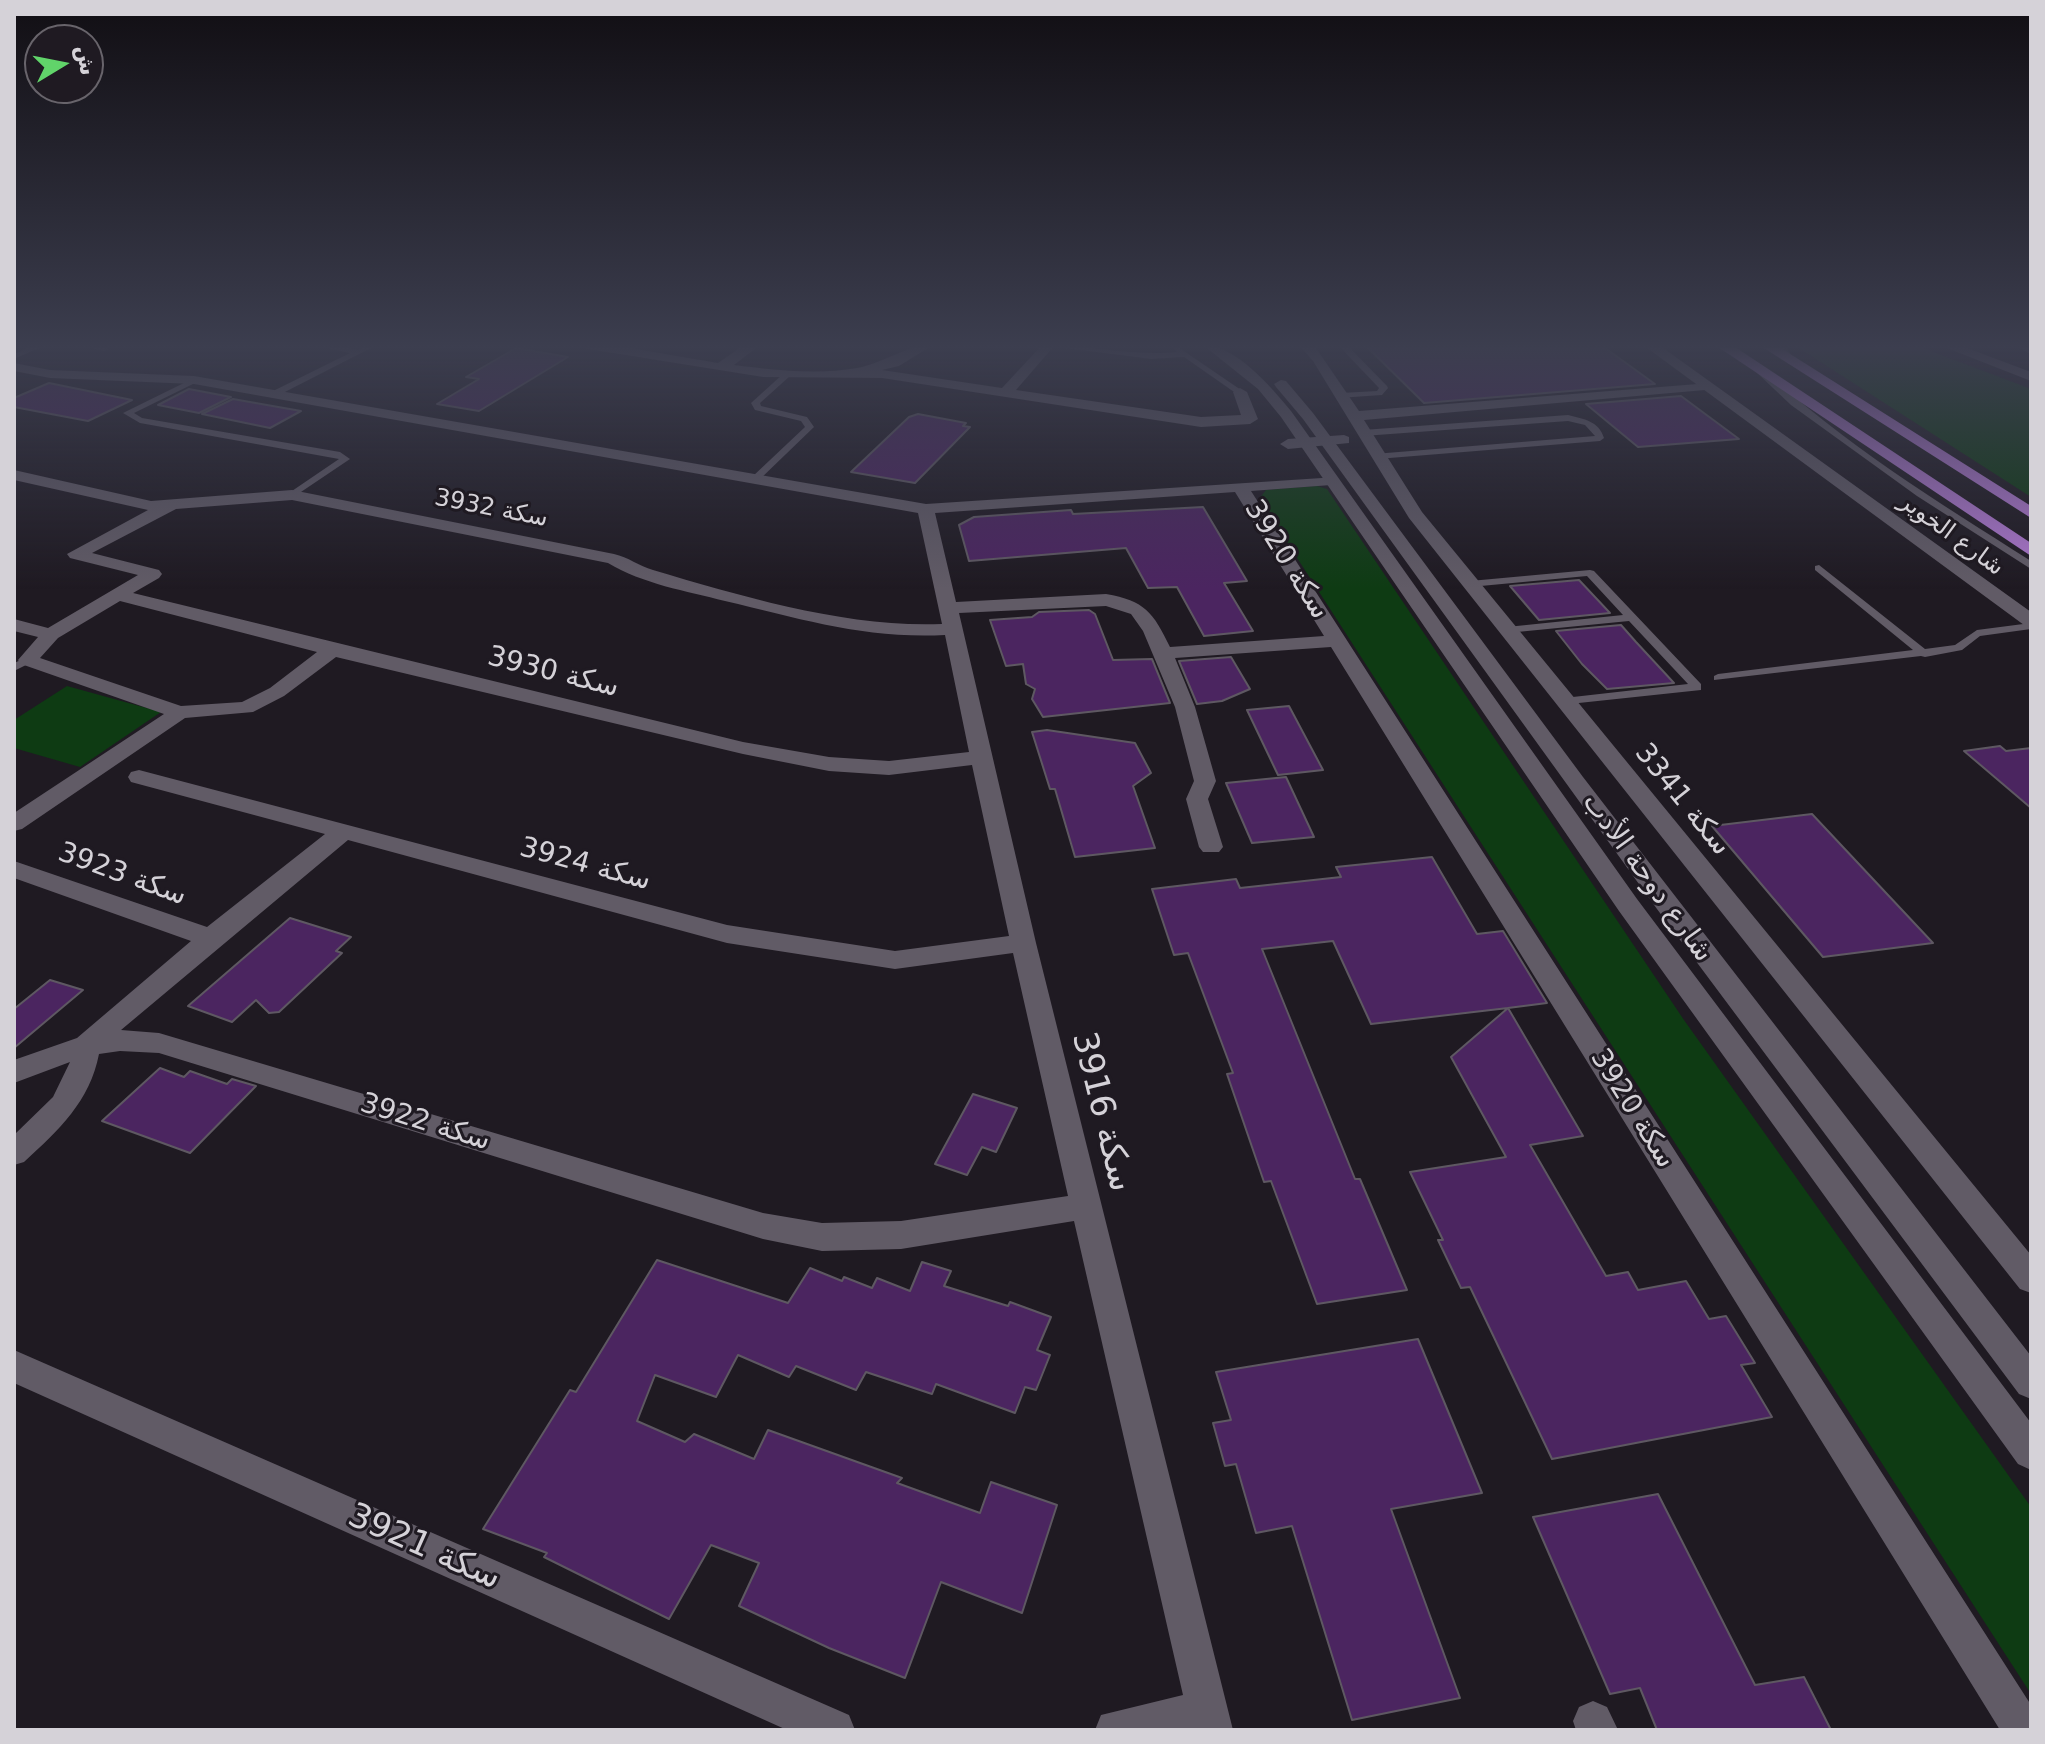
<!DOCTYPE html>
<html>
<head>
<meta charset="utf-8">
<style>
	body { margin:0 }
	#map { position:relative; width:2045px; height:1744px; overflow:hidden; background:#1f1a22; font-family:"DejaVu Sans",Vazirmatn,sans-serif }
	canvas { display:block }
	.frame { position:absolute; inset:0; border:16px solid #d5d2d8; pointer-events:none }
	.north { position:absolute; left:24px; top:24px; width:80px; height:80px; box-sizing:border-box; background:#1f1a22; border:2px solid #68646b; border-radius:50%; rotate:80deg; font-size:22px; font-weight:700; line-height:32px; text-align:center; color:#d5d2d8 }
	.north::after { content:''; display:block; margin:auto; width:28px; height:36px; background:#61d46a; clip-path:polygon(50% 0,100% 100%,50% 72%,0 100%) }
</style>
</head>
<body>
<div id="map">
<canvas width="2045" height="1744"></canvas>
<div class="frame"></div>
<div class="north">ش</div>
</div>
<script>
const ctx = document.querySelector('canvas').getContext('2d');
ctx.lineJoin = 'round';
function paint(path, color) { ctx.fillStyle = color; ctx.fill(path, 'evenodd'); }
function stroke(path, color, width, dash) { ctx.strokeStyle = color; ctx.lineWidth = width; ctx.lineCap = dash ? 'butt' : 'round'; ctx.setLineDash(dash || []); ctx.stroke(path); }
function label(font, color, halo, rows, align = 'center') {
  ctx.font = font + ' "DejaVu Sans",Vazirmatn,sans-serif'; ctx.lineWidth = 6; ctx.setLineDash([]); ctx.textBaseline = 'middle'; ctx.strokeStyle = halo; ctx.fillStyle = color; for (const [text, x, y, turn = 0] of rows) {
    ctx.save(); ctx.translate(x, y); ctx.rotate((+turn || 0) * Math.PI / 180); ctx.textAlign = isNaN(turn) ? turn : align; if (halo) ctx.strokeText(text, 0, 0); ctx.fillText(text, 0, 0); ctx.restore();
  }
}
paint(new Path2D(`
	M1794,345h121l116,44v108z
	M1317,486l10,3 357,531 347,487v187l-772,-1195 7,-9z
	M67,686l94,26 -81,55 -66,-19v-28z`), '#0e3b13');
const building = new Path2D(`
	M1365,345h236l54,39 -231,19z
	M516,348l52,9 -89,54 -42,-7 42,-25 -13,-2z
	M49,383l83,17 -44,21 -74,-14v-9z
	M189,389l42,8 -32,16 -41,-8z
	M1681,396l58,43 -101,8 -52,-43z
	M233,399l68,12 -31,17 -68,-14z
	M918,414l48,9 -3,3 7,1 -55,56 -64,-11 58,-55z
	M1203,507l44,74 -23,2 29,48 -49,5 -27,-49 -29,1 -22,-40 -157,13 -10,-36 15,-8 97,-7 2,4z
	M1579,580l31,33 -71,7 -29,-34z
	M1089,610l6,4 18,46 39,-1 18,44 -127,14 -11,-18 3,-10 -9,-5 -3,-20 -17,2 -16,-46 42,-3 7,-5z
	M1621,625l15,17 38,41 -67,6 -25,-25 -26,-33z
	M1231,657l19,32 -28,12 -25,3 -18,-43z
	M1289,706l34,64 -45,5 -31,-65z
	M1047,730l88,13 16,30 -18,13 22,62 -80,9 -20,-68h-5l-18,-57z
	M2000,746l6,5 25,-3v60l-67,-57z
	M1286,777l28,60 -62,6 -26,-60z
	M1812,814l121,129 -110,14 -111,-131z
	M1432,857l45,77 26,-3 44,72 -39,5 75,128 -53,9 76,131 22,-4 10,18 48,-9 23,38 17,-3 29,47 -14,2 31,52 -220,42 -82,-172 -9,1 -23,-48h5l-33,-68 96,-15 -55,-100 57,-49 -137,16 -38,-83 -71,8 93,230h5l47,111 -90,14 -46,-123 -7,1 -37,-108 6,-1 -45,-120 -14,2 -22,-66 84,-10 4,9 101,-11 -5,-10z
	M290,918l61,19 -15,14 6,2 -63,59 -10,1 -13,-13 -24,22 -44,-16z
	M50,980l33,10 -69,58v-39z
	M160,1068l24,9 6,-6 37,13 5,-5 24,7 -66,67 -88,-32z
	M973,1094l44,14 -21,44 -14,-5 -15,28 -32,-11z
	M657,1260l131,43 22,-35 32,13 2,-4 28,11 5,-10 33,13 12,-29 29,9 -7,15 64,20 2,-4 41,15 -14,33 13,5 -14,35 -11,-3 -10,26 -79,-29 -4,10 -66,-22 -10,18 -60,-24 -7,11 -51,-22 -22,42 -61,-22 -18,46 48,21 9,-8 60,25 14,-29 134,48 -5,5 83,30 11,-31 66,23 -35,108 -81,-31 -36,96 -76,-30 -90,-42 20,-43 -48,-18 -42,74 -125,-62 3,-4 -64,-24 87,-139 6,2z
	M1418,1339l64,154 -91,16 69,189 -108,22 -60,-194 -36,7 -20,-69 -11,2 -12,-43 18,-3 -15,-48z
	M1658,1494l97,191 49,-8 27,53h-174l-17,-42 -30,6 -77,-177z`);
paint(building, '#4b2560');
stroke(building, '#5e5862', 2);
paint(new Path2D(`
	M35,345h11l-32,14v-5z
	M79,345h18l11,4 -4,2z
	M312,345h20l26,5 8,-5h11l-100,51h-6v-4l79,-39z
	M1041,345c46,0 91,11 136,7l-3,-3 4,-2 66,45 -7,2 -53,-37 -33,2z
	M1338,345h9l40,41 1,2 -6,7 -44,3 -1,-2 4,-3 36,-2 2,-3z
	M1776,345h8l12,17 -1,2h-6z
	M2013,345h11l7,4v5z
	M1755,367h6c81,76 177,135 270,194v8l-114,-73 -126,-91 -36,-34z
	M783,374l7,2 -30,27 1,3 46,11 7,10 -56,54h-6v-4l53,-50 -4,-6 -46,-11 -4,-7z
	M194,378h3v4l-63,31 8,5 198,34 10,7 -58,39 -3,-1v-4l50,-34 -199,-36 -17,-10z
	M1568,415c16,4 31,6 36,23l-4,3 -223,18 -3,-1v-4l221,-18 -10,-11 -17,-4 -205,15 -4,-3 4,-3z
	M1819,565l106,84 30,-4 22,-15 54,-7v6l-51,7 -18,14 -37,7 -4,-1 -207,24v-4l4,-2 195,-24 -98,-80v-4z
	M1590,570l4,1 107,113v6l-141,15 -2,-3 6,-4 124,-14 -59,-63 -122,12 -6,-3 6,-3 116,-12 -36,-39 -117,11 -5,-3 5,-3z
	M28,657l6,3 -2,2 -18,9v-8z`), '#615b66');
paint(new Path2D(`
	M581,345h32l105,18 26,-18h16l-26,20c40,5 83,10 123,3 27,-5 49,-23 76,-23l-34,21 -17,4 120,18 40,-43h13l-39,45 185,27 40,-2 -8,-23 7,-4 7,4 11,27 -8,5 -49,3 -319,-49 -119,-1 -175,-28z
	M1299,345h15l45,66 351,-28v6l-5,1 -341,30 58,92 609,743v38l-11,-4 -611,-771 -96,-157z
	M14,363l36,7 144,6 732,128 411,-27v6l-6,2 -80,6 780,1214v25h-31l-669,-1083 -156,11 20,49 21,74 -8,18 15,48 -4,5h-16l-4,-5 -13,-48 8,-18 -19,-74 -32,-76 -12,-17 -25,-8 -147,7 77,330 197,787h-138l6,-15 82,-20 -109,-474 -173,28 -79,2 -59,-12 -604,-186 -39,-2 -21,3c-9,47 -40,76 -75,108l-10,3v-30l39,-38 17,-35 -56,21v-23l63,-22 114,-97 -177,-63v-17l193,66 118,-93 -194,-52 -3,-5 3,-5 8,-2 588,155 168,26 114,-15 -37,-171 -83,10 -60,-4 -86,-17 -407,-97 -52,39 -31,16 -68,6 -163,111 -8,2v-18l150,-99 -143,-50 -3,-4 20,-23 -24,-6v-12l34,9 90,-53 -68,-17 -3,-4 81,-44 -134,-30v-10l137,31 141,-11 322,64c14,3 25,12 39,16 91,27 195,58 289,54l-24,-111 -724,-129 -144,-6 -36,-7zM1235,492l89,144 -154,11c-17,-35 -25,-46 -64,-53l-150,8 -21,-89zM292,500l316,63c35,21 78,28 117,38 77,18 139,38 220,34l24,117 -80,9 -60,-4 -86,-15 -610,-149 26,-15 3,-4 -3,-4 -67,-17 84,-44zM120,601l197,51 -47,36 -28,14 -61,4 -141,-48 18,-20zM348,840l379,103 168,26 118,-16 55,243 -167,25 -79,2 -59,-10 -604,-180 -38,-3z
	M1344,435l5,2v6l-61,6 -8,-5 8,-5z
	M14,1350l835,365 6,15h-68l-773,-347z
	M1593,1701l14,6 11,23h-42l-3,-9 6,-14z`), '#615b66');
paint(new Path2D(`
	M1203,345c33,0 68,42 88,66l346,488 394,524v47l-13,-6 -399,-553 -338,-494 -23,-28z
	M1643,345h16l372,267v15l-7,-2z
	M1939,345h20l72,27v9z
	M1281,380l5,1 27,32 270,364 448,579v43l-12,-5 -362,-485 -354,-490 -27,-32 -2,-3z`), '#615b66');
paint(new Path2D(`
	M1715,345h17l299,198v13z
	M1759,345h17l255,161v12z`), '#ad77ce');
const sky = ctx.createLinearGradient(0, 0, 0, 589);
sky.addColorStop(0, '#110e13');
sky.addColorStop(0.59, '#3c3e4f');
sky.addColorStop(1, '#3c3e4f00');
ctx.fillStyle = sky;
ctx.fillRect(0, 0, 2045, 589);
label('24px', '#d5d2d8', '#1f1a22', [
	["سكة 3932",491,509,11],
	["شارع الخوير",1951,535,36]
]);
label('28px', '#d5d2d8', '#1f1a22', [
	["سكة 3920",1286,560,58],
	["سكة 3930",553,673,14],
	["سكة 3341",1682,800,51],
	["سكة 3924",585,865,15],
	["سكة 3923",122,875,20],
	["شارع دوحة الأدب",1647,878,54],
	["سكة 3920",1632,1109,58],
	["سكة 3922",425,1123,17]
]);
label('34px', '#d5d2d8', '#1f1a22', [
	["سكة 3916",1101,1112,76],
	["سكة 3921",424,1548,24]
]);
</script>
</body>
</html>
